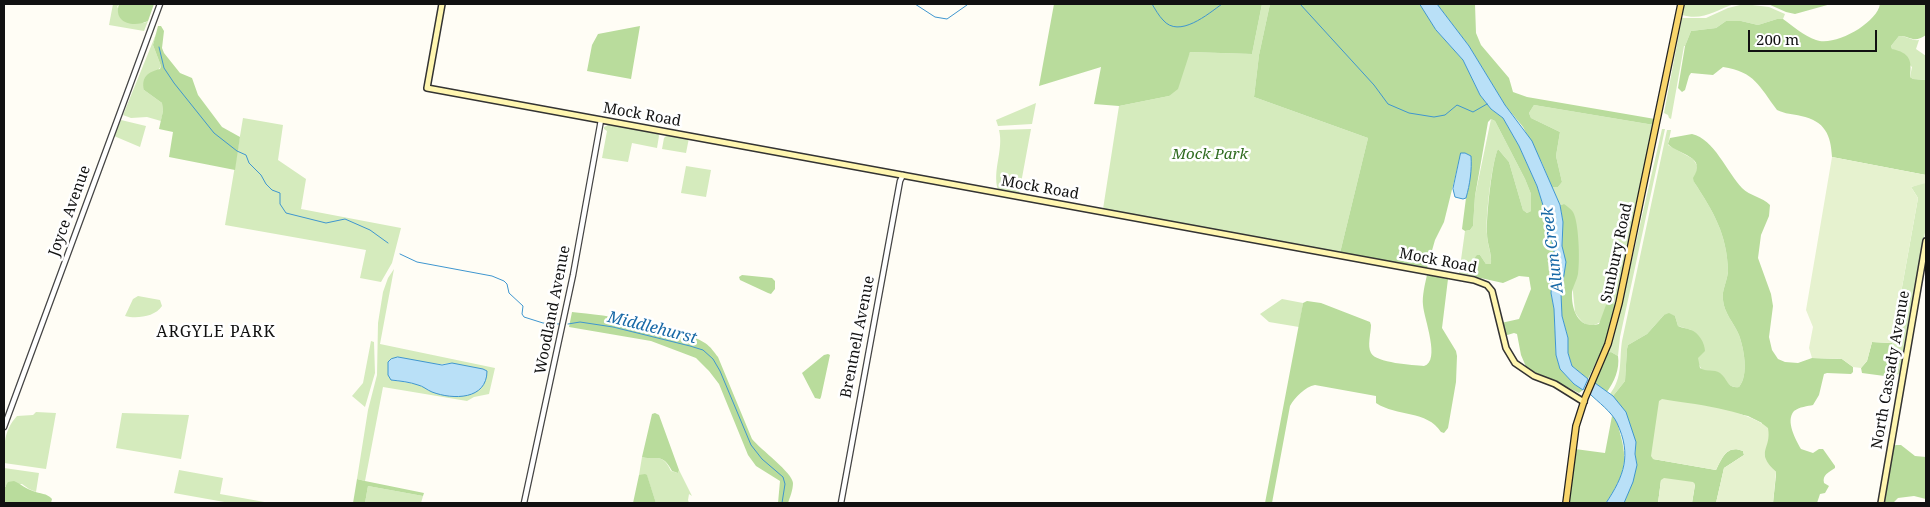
<!DOCTYPE html>
<html>
<head>
<meta charset="utf-8">
<style>
	body { margin:0 }
	#map { position:relative; width:1930px; height:507px; overflow:hidden; background:#fffdf5; font-family:"Noto Serif",serif }
	canvas { display:block }
	.frame { position:absolute; inset:0; border:5px solid #111; pointer-events:none }
	.scale { position:absolute; left:1748px; top:30px; width:129px; height:22px; box-sizing:border-box; border:2px solid #111; border-top:0; padding-left:6px; font-size:15px; line-height:18px; white-space:nowrap; color:#111; -webkit-text-stroke:4px #fff; paint-order:stroke }
</style>
</head>
<body>
<div id="map">
<canvas width="1930" height="507"></canvas>
<div class="frame"></div>
<div class="scale">200 m</div>
</div>
<script>
const ctx = document.querySelector('canvas').getContext('2d');
ctx.lineJoin = 'round';
function paint(path, color) { ctx.fillStyle = color; ctx.fill(path, 'evenodd'); }
function stroke(path, color, width, dash) { ctx.strokeStyle = color; ctx.lineWidth = width; ctx.lineCap = dash ? 'butt' : 'round'; ctx.setLineDash(dash || []); ctx.stroke(path); }
function label(font, color, halo, rows, align = 'center') {
  ctx.font = font + ' "Noto Serif",serif'; ctx.lineWidth = 5; ctx.setLineDash([]); ctx.textBaseline = 'middle'; ctx.strokeStyle = halo; ctx.fillStyle = color; for (const [text, x, y, turn = 0] of rows) {
    ctx.save(); ctx.translate(x, y); ctx.rotate((+turn || 0) * Math.PI / 180); ctx.textAlign = isNaN(turn) ? turn : align; if (halo) ctx.strokeText(text, 0, 0); ctx.fillText(text, 0, 0); ctx.restore();
  }
}
paint(new Path2D(`
	M113,4h6l-2,3 27,16 4,-2 -4,10 -35,-6z
	M1262,4h8l-11,51 -5,42 114,41 -28,115 -237,-44 16,-103 50,-10 21,-44 62,2z
	M1684,4h50c-18,6 -31,17 -52,11z
	M1744,4l25,3 16,7 -2,5h-6l-19,6 -17,-4h-15l-10,7 -25,3 -6,15h-1l-13,73 -2,-1 -1,-3 -4,-2 18,-95h24l22,-10z
	M156,34l-3,11 8,21 -17,24 18,13 1,8 -2,10 -14,-4 -16,1 -8,-3z
	M1899,36c8,0 13,5 20,4l-3,9 10,7v24l-13,-1 -3,-2 2,-10 -20,-18 -1,-3z
	M1036,103l-4,21 -34,2 -2,-6z
	M1534,105l120,20 -38,183c-15,14 -27,29 -41,4l-11,-108 -4,1 -8,-18h6l4,-5 -6,-26 4,-24 -29,-14 -2,-5z
	M243,118l40,7 -5,35 28,19 -5,30 100,19 -9,35 -11,19 -21,-4 6,-28 -141,-25z
	M1491,119l4,2 30,58 6,15v17l-4,2 -4,-3 -14,-48 -11,-13c-6,12 -13,70 -11,85 0,10 5,20 4,30h-5l-6,-9 -7,17 3,5 -17,-3 6,-43 5,-1 3,-4 2,-30z
	M121,120l25,6 -6,21 -26,-11z
	M610,124l48,9 1,3 -2,12 -25,-5 -4,19 -26,-4 5,-27 -3,-2v-2z
	M1031,129l-12,65 -21,-4c-6,-20 6,-40 1,-60z
	M1662,129h3l-45,208 -2,19 -7,-4 -3,1 9,-28z
	M1667,130h4l-3,15 25,14 5,8 -4,15c19,29 33,52 34,88 0,10 -7,21 -5,30 1,13 11,23 16,35 5,14 10,40 0,52 -10,2 -15,-8 -22,-15l-15,-2 -4,-7v-5l-7,-28 -13,-4 -3,-10 -11,-1 -17,19 -19,11 -1,4 -2,32 -12,15 -3,-2c13,-17 9,-33 12,-53z
	M667,135l22,3 -3,15 -24,-4 2,-11z
	M686,166l25,4 -5,27 -25,-4z
	M1923,183h3v44l-26,148 -4,-1c-4,-10 -1,-20 -4,-31l26,-145 -7,-11z
	M394,269l-14,75 115,24 -6,26 -15,3 -7,4 -84,-14 -18,94 -8,-2 11,-69 9,-35 1,-52 5,-31 5,-14zM398,357c18,4 36,9 54,6l-19,29 -16,-8 -26,-4z
	M138,296l22,4 2,6c-7,11 -26,13 -37,10l8,-17z
	M1282,299l21,4 -4,24 -30,-5 -9,-8z
	M371,341l3,1 1,31 -10,34 -13,-11 11,-13z
	M36,412l20,1 -10,56 -42,-6c0,-18 0,-33 13,-47l16,-1z
	M122,413l67,2 -8,44 -65,-11z
	M642,457c16,4 20,-5 29,14l7,2 1,-3 13,26 -3,-2 -1,6 1,3h-33l-9,-27 -8,-1z
	M4,468l35,5 -3,19 -7,-3 -7,-5 -17,2 -1,3z
	M179,470l44,8 -3,16 50,9h-40l-56,-10z
	M368,486l55,10 -2,7h-56z`), '#d5ebbd');
paint(new Path2D(`
	M119,4h35l-6,17c-15,7 -35,2 -29,-17z
	M1054,4h208l-10,50 -62,-2 -12,37 -9,7 -50,10 -25,-2 7,-37 -62,19z
	M1270,4h150l16,26 27,30 17,35 11,14 12,9 16,28 18,40 10,32 8,38 -4,37 3,16 2,46 4,14 14,15 9,6 -4,3 -24,-12 -28,-12 -6,-14 -4,-21 -3,-1 -10,3 -3,-13 18,-4 12,-30 -2,-12 -10,-1 -16,7 -27,-6 -3,-5 1,-13 3,-4h3l6,9h5c1,-11 -4,-20 -4,-31 -1,-14 5,-73 11,-84l11,13 14,48 4,3 4,-2v-17l-6,-15 -30,-58 -4,-2 -3,3 -13,74 -2,30 -3,4 -5,1 -3,-2 4,-31 3,-13 2,-29 -6,-3h-4l-17,69 -9,18 -8,28 -87,-15 28,-115 -114,-41 5,-42z
	M1437,4h38l1,29 5,12 28,33 4,14 14,5 128,22 -1,6 -120,-20 -5,8 2,5 29,14 -4,24 6,26 -4,5h-6l-10,-24 -19,-36 -18,-22 -36,-59z
	M1768,4h63l-36,10 -9,-2z
	M1880,4h46v31c-13,9 -14,1 -27,1l-8,10 1,3c18,4 20,11 18,28l3,2 13,1v95l-94,-18c-1,-22 -7,-36 -31,-41 -8,-2 -16,-2 -24,-6 -18,-24 -22,-38 -54,-43l-10,8 -22,-2 -2,3 -4,14 -3,2 -4,-4 7,-42 6,-15 25,-3 10,-7h15l17,4 19,-6h6c10,7 21,17 33,21 19,7 61,-17 64,-36z
	M158,26h3l3,5 -2,17 2,5 16,20 12,5 6,17 24,32 18,10 -5,33 -66,-13 4,-25 -14,-3 4,-18 -1,-8 -18,-13c-3,-13 4,-18 16,-21l1,-3 -8,-21z
	M640,26l-9,53 -44,-8 5,-26 6,-11z
	M1692,134c22,5 35,38 50,54 8,8 20,9 28,17l-1,11 -8,19 -3,23 13,36 2,12 -4,31 3,13 6,9 7,3 13,1 14,-5 30,1 11,8v5l-2,2 -24,-1 -3,1 -5,21 -6,10c-5,1 -14,2 -19,6 -9,10 2,29 7,38l12,4 6,-4h4l12,17v2c-6,4 -13,7 -11,15l5,3 -4,7 -5,1 -3,9h-44l3,-28v-3l-11,-10 -3,-39 -14,-7 -37,-8 -58,51 63,11c6,-12 11,-26 27,-19l1,4 -20,13 -8,35h-24l3,-18 -34,-5 -3,23h-34l13,-38 -2,-11 1,-12 -23,-46 12,-15 2,-32 1,-4 19,-11 17,-19 5,-2 6,3 3,10c4,2 8,2 13,4 7,2 14,13 14,21l-7,7 2,10c6,4 14,1 20,5 8,6 7,16 19,14 10,-12 5,-38 0,-52 -5,-12 -15,-22 -16,-35 -2,-9 5,-20 5,-30 -1,-36 -15,-59 -34,-88l-1,-4c15,-22 -15,-23 -25,-34l2,-6z
	M1564,204c3,2 7,5 9,8 6,10 7,49 5,62 -1,6 -5,12 -6,18 -1,18 7,38 27,32l7,-19 5,-2 4,2 1,3 -8,29 -20,42 -16,-13 -4,-13v-15l-6,-22 -2,-22 5,-32 -3,-16 1,-24 -3,-17z
	M742,275l30,3 3,3v8l-4,5 -3,-1 -28,-13 -1,-3z
	M1427,275l21,4 -6,49 14,23 1,5 -1,26 -8,46 -4,5 -3,-1c-14,-22 -44,-15 -65,-29v-7l-61,-11c-10,2 -20,12 -25,21l-18,97h-7l38,-200 4,-2 14,2 49,19 1,3c0,8 -4,21 0,28 5,10 42,12 53,13 17,-5 0,-47 -1,-61 -1,-9 2,-21 4,-30z
	M572,312c33,3 106,13 133,31 6,4 9,9 13,14l34,82c8,10 41,34 41,44 0,7 -3,14 -5,20h-10l2,-22 -24,-15 -8,-11 -29,-71 -10,-13 -13,-13 -45,-17 -82,-14z
	M1872,342l20,1c3,11 0,21 4,31l-4,3 -30,-4 -1,-5 6,-7z
	M1611,352l7,4c2,13 -4,26 -11,36l-12,-9 13,-30z
	M828,354l2,1 -9,42 -1,2 -5,-1 -13,-25 22,-18z
	M655,413l4,2 20,55 -1,3 -6,-2c-10,-19 -14,-10 -30,-14l10,-43z
	M1612,416c6,6 7,13 9,21 8,29 0,43 -15,66h-38l7,-54 30,4z
	M1896,445h5l14,11 11,1v42l-12,-3 -16,2 -5,5h-9l9,-57z
	M645,474l2,1 9,28h-23l6,-28z
	M357,479l8,2 59,12 -1,3 -55,-10 -3,17h-12z
	M14,481c7,3 12,8 19,10 7,3 14,2 19,8l-1,4h-47v-14l4,-7z`), '#b9dc9c');
paint(new Path2D(`
	M1832,157l94,18v8l-15,4 7,11 -26,145 -20,-1 -5,19 -6,7 -8,-1 -11,-8 -30,-1 -3,-10 4,-21 -7,-17z
	M1662,399c29,5 85,10 106,29 4,22 -14,23 8,44l-3,31h-57l8,-35 20,-13 -1,-4c-16,-7 -21,7 -27,19l-63,-11 -2,-3 8,-55z
	M1664,478l29,4 2,2 -3,19h-34l3,-23z`), '#e6f2cf');
const water = new Path2D(`
	M1420,4h17l32,42 36,59 27,36 28,64 3,17 -1,24 4,16 -5,32 1,22 6,22v15l4,13 16,13 -5,11 -9,-6 -14,-15 -4,-14 -2,-46 -3,-16 4,-37 -8,-38 -10,-32 -18,-40 -16,-28 -12,-9 -11,-14 -17,-35 -27,-30z
	M1461,153h4l6,3c1,14 -1,28 -5,42l-3,1 -8,-2 -2,-8z
	M398,357l44,8 10,-2 31,6 4,2c0,29 -34,29 -55,21 -5,-2 -9,-6 -14,-7 -8,-3 -18,-4 -27,-5l-3,-5v-13l3,-3z
	M1595,383l18,13 13,16 10,30 -1,12 2,11 -4,17 -9,21h-18c18,-27 26,-48 11,-80 -5,-11 -19,-21 -27,-29z`);
paint(water, '#b9e0f7');
stroke(water, '#3f96cf', 1);
stroke(new Path2D(`
	M915,4l20,13 12,2 20,-14
	M1152,4c3,5 7,12 11,16 16,19 45,-6 59,-16
	M1300,4l74,81 14,19 21,9 25,4 11,-2 12,-10 16,7 14,-8
	M159,47l5,21 10,15 40,50 23,18 9,4 3,8 12,12 5,9 6,6 8,3v11l6,9 40,10 19,-4 25,11 18,13
	M400,254l17,8 75,14 12,5 3,3 2,9 14,13 -1,8 2,3 19,6 16,1
	M568,324l12,-2 33,5 77,19 13,4 10,9 7,12 31,74 11,14 21,18 2,7 -3,19`), '#3f96cf', 1);
const tertiary = new Path2D(`
	M4,427l156,-423
	M524,503l49,-228 28,-155
	M841,503l59,-322 3,-6`);
const secondary = new Path2D(`
	M442,4l-15,84 1047,192 13,5 5,6 14,57 9,15 19,13 21,8 29,18
	M1881,503l45,-262`);
const primary = new Path2D(`
	M1566,503l10,-77 9,-28 23,-54 11,-41 62,-299`);
stroke(tertiary, '#444', 7);
stroke(secondary, '#333', 8);
stroke(primary, '#222', 8);
stroke(tertiary, '#fff', 4.5);
stroke(secondary, '#fff6b0', 5);
stroke(primary, '#f9d66b', 5.5);
label('15px', '#111', '#fff', [
	["Mock Road",642,115,10],
	["Mock Road",1040,188,10],
	["Joyce Avenue",70,211,-70],
	["Sunbury Road",1617,253,-78],
	["Mock Road",1438,261,11],
	["Woodland Avenue",553,310,-79],
	["Brentnell Avenue",858,337,-79],
	["North Cassady Avenue",1891,370,-80]
]);
label('italic 15px', '#2f6b1f', '#fff', [
	["Mock Park",1210,155]
]);
label('italic 16px', '#1768a6', '#fff', [
	["Alum Creek",1553,250,-97],
	["Middlehurst",652,328,14]
]);
ctx.letterSpacing = '1px';
label('16px', '#111', '#fff', [
	["ARGYLE PARK",216,332]
]);
ctx.letterSpacing = '0px';
</script>
</body>
</html>
